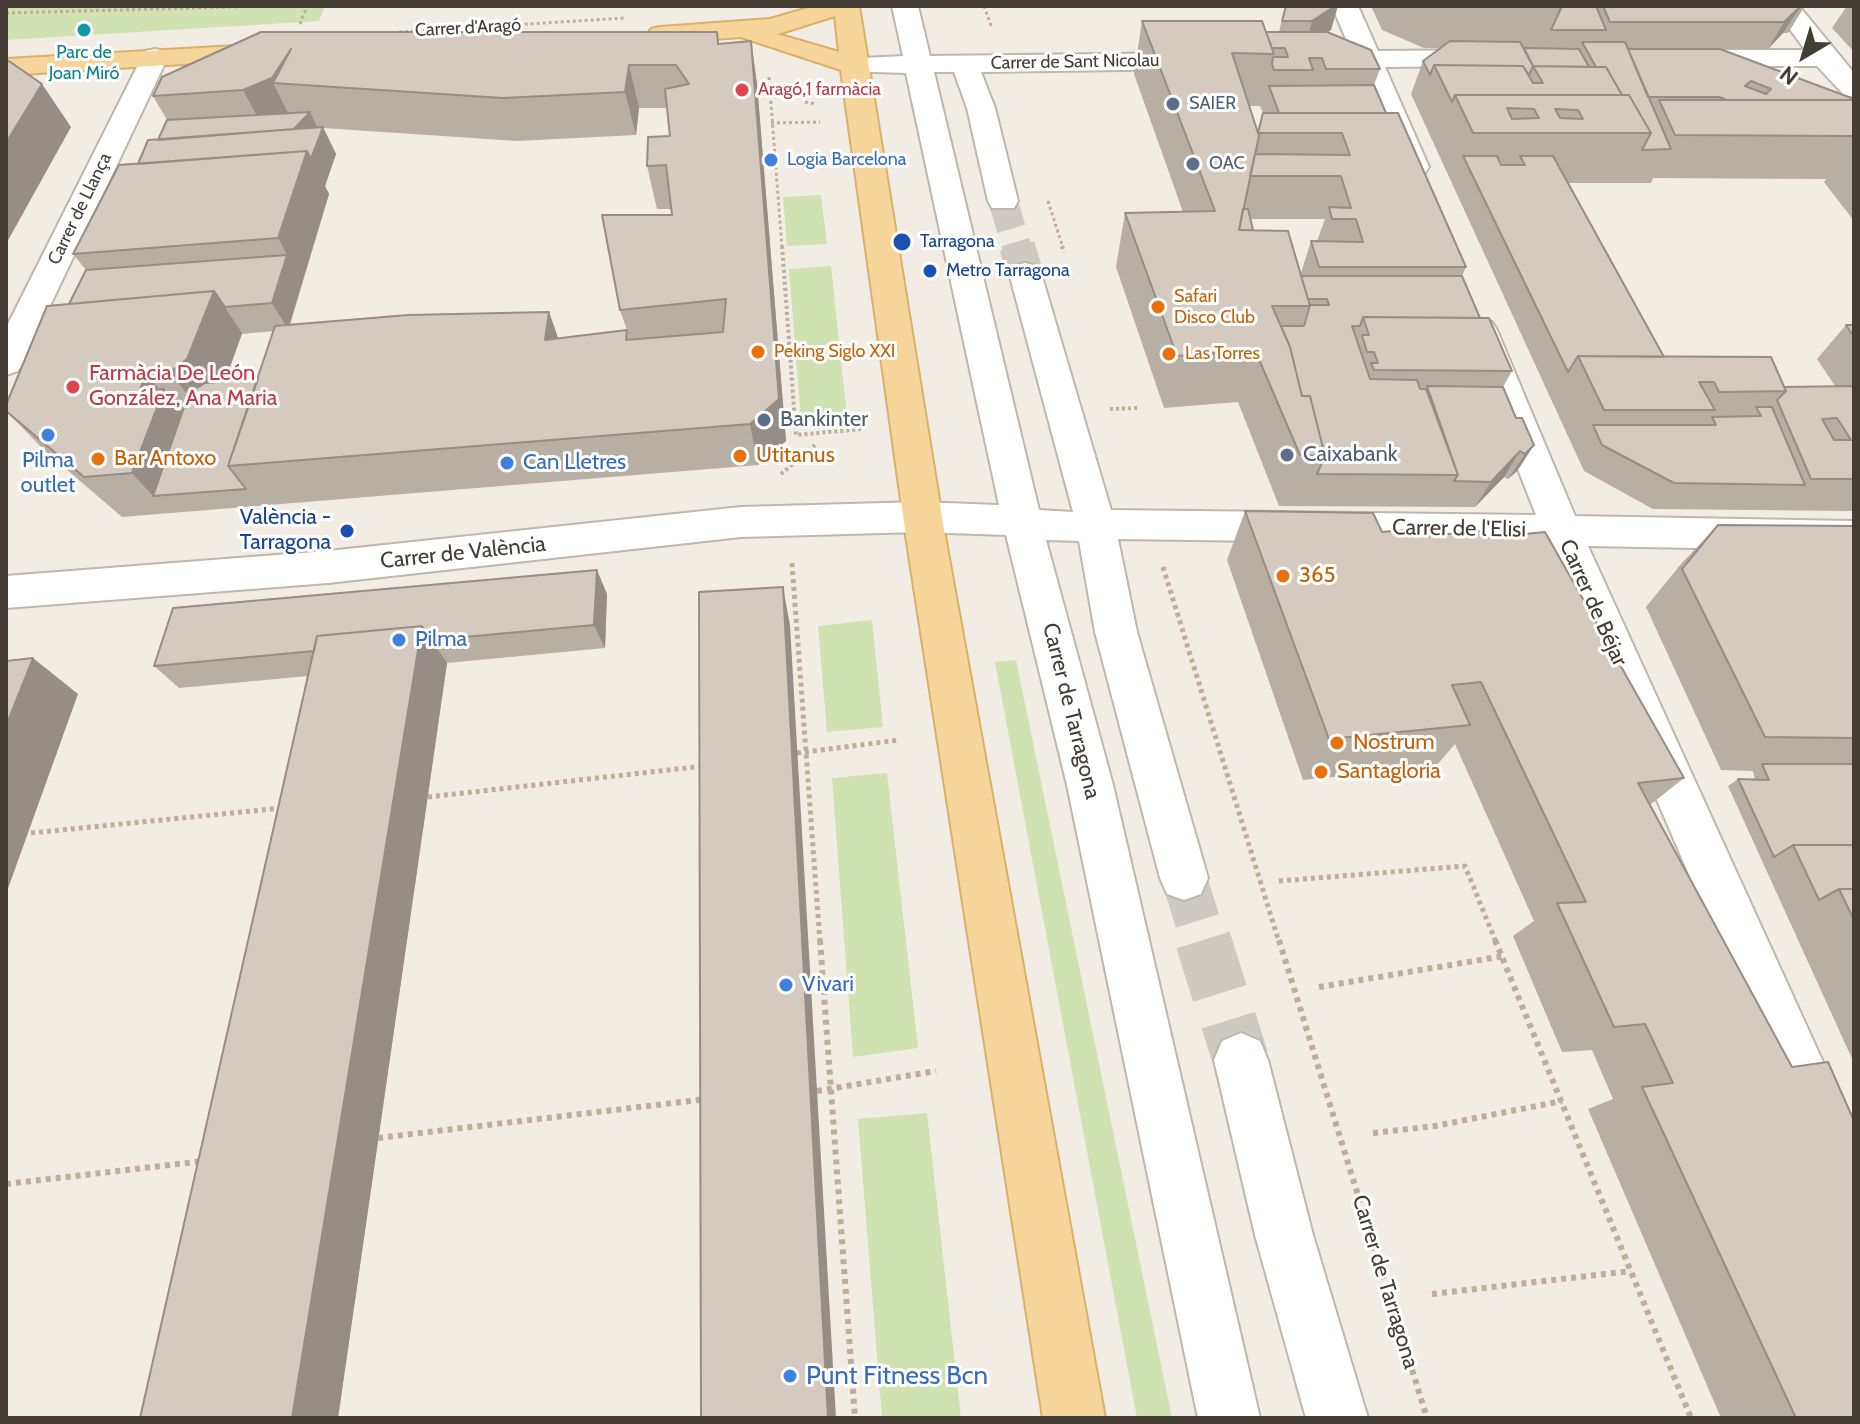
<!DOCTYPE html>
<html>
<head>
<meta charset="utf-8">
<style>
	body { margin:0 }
	#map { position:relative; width:1860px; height:1424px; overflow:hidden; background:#f1ede5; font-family:Cabin,sans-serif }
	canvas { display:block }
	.frame { position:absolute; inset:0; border:8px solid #433d35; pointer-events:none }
	.north { position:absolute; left:1764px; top:16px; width:80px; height:80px; -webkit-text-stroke:6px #fff; paint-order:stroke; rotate:218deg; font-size:22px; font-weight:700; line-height:32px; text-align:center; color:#433d35 }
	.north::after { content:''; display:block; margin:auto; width:28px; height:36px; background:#433d35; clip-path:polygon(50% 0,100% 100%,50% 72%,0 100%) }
</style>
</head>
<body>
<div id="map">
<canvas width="1860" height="1424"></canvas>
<div class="frame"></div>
<div class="north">N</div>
</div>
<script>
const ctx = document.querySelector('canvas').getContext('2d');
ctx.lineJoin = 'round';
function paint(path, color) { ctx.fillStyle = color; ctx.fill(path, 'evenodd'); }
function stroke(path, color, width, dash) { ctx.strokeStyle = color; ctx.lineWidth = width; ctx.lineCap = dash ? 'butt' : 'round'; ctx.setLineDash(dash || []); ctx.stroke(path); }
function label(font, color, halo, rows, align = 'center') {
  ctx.font = font + ' Cabin,sans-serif'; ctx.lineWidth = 6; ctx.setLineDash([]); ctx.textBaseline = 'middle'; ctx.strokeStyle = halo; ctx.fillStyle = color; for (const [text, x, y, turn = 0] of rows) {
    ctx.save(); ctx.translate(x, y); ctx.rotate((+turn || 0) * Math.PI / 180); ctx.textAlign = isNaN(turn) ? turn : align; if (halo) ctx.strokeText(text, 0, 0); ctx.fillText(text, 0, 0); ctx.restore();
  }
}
paint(new Path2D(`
	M6,6h319l-6,15 -313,19z
	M821,195l6,49 -40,2 -4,-49z
	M831,266l16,150 -46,4 -12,-151z
	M872,620l11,107 -56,5 -9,-106z
	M1016,660l156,758h-35l-142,-756z
	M887,773l31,275 -65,9 -21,-279z
	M927,1113l34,305h-79l-24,-299z`), '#d0e2b1');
stroke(new Path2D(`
	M1003,201l14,47`), '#cecac2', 29, [29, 14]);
stroke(new Path2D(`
	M1017,246l8,27`), '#cecac2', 36, [36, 18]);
stroke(new Path2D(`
	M1184,878l20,64`), '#cecac2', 45, [45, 22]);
stroke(new Path2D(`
	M1203,940l38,120`), '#cecac2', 56, [56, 28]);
const minor = new Path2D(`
	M892,6h26l12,50 264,-3 10,2 4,6 -4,6 -10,2 -213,3 14,36 23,93 -4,7h-22l-4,-7 -21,-93 -13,-36h-20l105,438 34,2 -64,-239 4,-7 12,-3 12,3 4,7 70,237 425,5 -73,-185 5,-8 12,-3 12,3 5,8 78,186 279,5v30l-266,-5 266,584v92l-20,-8 -286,-669 -430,-6 19,93 71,246 -7,16 -17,6 -17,-6 -7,-16 -65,-246 -16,-91 -33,-1 67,245 147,633h-62l-131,-633 -61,-250 -86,-3 -179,5 -413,46 -322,25v-32l322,-25 413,-44 179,-5 79,3 -93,-432 -63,-2 -4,-6 4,-6 60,-3z
	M1332,6h26l20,45 108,-1 10,2 4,6 -4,6 -10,2 -101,1 44,100 -4,6h-22l-4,-6 -41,-100 -25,-2 -4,-6 4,-6 18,-2z
	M1773,6h26l55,67v24l-10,-2 -27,-29h-130l-10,-2 -4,-6 4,-6 10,-2h118z
	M155,49l10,2 3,6 -145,306 -5,8 -12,4v-47l136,-271 3,-6z
	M1241,1033l19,8 8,19 45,175 55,183h-62l-51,-183 -41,-175 8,-19z`);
const major = new Path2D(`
	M815,6h44l86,530 160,882h-62l-137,-882 -65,-466 -100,-33 -81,6 -9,-2 -4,-6 4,-6 9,-2 110,-8zM835,16l4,36 -62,-18 4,-1z
	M271,44l9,2 4,6 -4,6 -274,17v-16z`);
stroke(minor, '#bfb6ac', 4);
stroke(major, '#d9b06b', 4);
stroke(new Path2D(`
	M984,6l8,22
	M6,13l264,-7
	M300,24l7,-18
	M399,32l226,-14
	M769,77l13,171
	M805,102l12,2
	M771,123l49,-1
	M1048,201l15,47`), '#bcae9b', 3, [3, 3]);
stroke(new Path2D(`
	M782,246l14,189 66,-6
	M1062,246l2,6
	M1110,409l27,-1
	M781,474l34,-29`), '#bcae9b', 4, [3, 3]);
stroke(new Path2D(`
	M792,563l28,379
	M1163,567l116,375
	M797,753l102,-13
	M428,797l276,-31
	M31,833l251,-25
	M1279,881l186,-15 31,76`), '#bcae9b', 5, [4, 4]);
stroke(new Path2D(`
	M820,940l35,478
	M1279,940l148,478
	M1495,940l196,478
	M1319,987l185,-31
	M817,1091l119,-20
	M1373,1133l62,-7 127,-25
	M378,1138l329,-39
	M6,1184l198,-23
	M1432,1294l199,-23`), '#bcae9b', 6, [5, 5]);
paint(minor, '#fff');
paint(major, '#f6d59a');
paint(new Path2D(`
	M1285,6l46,24 -3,2 52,37 -6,16 12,28 80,154 -4,9 18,42 32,53 -9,16 13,31 18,27 -17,26 -9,8 -4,-2 -29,30 -196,-1 -41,-104 -74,6 -48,-141 9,-54 58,-1 -49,-138 8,-53 137,11zM1249,106h11l3,7 -6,19zM1250,219h75l-8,22h-6l-10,32 -48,-43z
	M1371,6h434l-17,27h-5l-15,16 -140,-1 226,51v122l-30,-39 2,-3 -173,-1 -2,5h-83l96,174 120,30 51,-1 -18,-27 29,-34h8v186l-201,-2 -69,-38 -173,-377 12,-33 18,-13h-17l-42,-18z
	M1847,6h7v46l-22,-24z
	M717,32l2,12 32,-3 6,43 29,357 -28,24 -636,52 -78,-67 -38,-39 63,-107 17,-34 -13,-16 65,-90 20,-24 9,-20 -14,-24zM639,108h28l3,28 -23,30 10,43h14l1,6 -52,95 7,20 -69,8 -9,-26 -259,13 39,-131 -4,-8 11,-32 -13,-26 194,13 119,-6zM274,331l-16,48 -33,2 17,-47z
	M1245,511l137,21 43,4 59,2 200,240 -34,27 204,613h-133l-133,-309 25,-10 -21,-49 -30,2 -49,-116 21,-15 -79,-177 -20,23 -132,13 -76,-220z
	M1718,525l136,1v537l-126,-277 10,-7 17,1 -2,-9 -32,-1 -75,-163 35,-43z
	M607,594l-2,54 -158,15 -109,755h-198l168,-742 -129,12 -25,-22z`), '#b7aea4');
paint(new Path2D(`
	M1335,6h3l-7,24 -26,17 7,-26z
	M1800,7l-17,26 -15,16 16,-27z
	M751,41l6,43 29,357 -28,24 -8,-41z
	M291,49l-18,34 19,38 -26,12 -23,-43z
	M629,65l10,43 -3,27 -11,-43z
	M42,84l29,43 -65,117v-101z
	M310,112l9,19 -34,7z
	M323,127l13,27 -11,32 4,8 -41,135 -16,-26 15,-48 -9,-17 29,-87z
	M214,291l28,42 -24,68 -16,12 -32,-41z
	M549,312l15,43 -19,-15z
	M146,373l16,20 2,-4 32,42 -43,65 -21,-23 8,-83z
	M1534,445l-17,26 -9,8 17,-25z
	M1520,451l-16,26 -29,30 16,-25z
	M597,570l10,24 -2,54 -11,-23z
	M783,587l7,38 46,793h-8z
	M422,626l25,37 -109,755h-46z
	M33,658l45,36 -72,200v-168z`), '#958d86');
const building = new Path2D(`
	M1286,6h49l-23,15h-30z
	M1562,6h34l10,24h-55z
	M1603,6h25l172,1 -16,15h-174z
	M1142,21h120l12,33 -42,-1 27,83 -20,94 49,1 22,75h-38l18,41 12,49h8l15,60 -25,-1 -45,-105 -78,6 -52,-143 90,-2z
	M261,32h456l1,12 33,-3 28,358 -29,25 -522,42 47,-140 133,-11 141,-3 -4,28 82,-10 -1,10 97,-8 3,-33 -106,11 -18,-95h70l-6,-50 -19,1 1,-29 22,-1 -5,-47 24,-5 -13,-19h-47l-4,27 -122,6 -230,-15 18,-34 -19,29 -29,12 -90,6 9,-19z
	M1266,32h61l44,18 9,19h-54l-4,-11h-13l4,12h-39l-2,-6 1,-7h15l-3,-9h-13z
	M1450,41l70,1 13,24 -4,9 -6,-9 -89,-1 -4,10 -7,-14z
	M1582,42h43l46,107 -29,1 9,-17 -22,-38h-7l-16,-28h-10z
	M1524,48l55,1 10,18 -56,-1z
	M1628,49h92l134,50v1h-127l-8,-3h-71zM1751,81l20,8 -5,5 -21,-8z
	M6,59l36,25 -36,59z
	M1434,65l89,1 10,17h10l-10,-17 73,1 16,28h-167l-3,7z
	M1374,85l12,28h-107l-10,-27z
	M1455,95h174l22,38h-178zM1507,108l27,1 5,9 -27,1zM1555,109l23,1 5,9 -23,-1z
	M1659,100h195v36l-179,-1z
	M310,112l-16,17 -136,11 9,-20z
	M1263,113h135l68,154h-147l-8,-26 52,1 -7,-23h-24l-3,-12 22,1 -10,-32h-91l5,-22 95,1 -8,-22h-84z
	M323,127l-12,32 -4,-8 -169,13 10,-24z
	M307,151l-29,87 -205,16 46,-89z
	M1463,156h34l4,9h24l-5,-9h33l111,201 -86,-1 -10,16z
	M1243,209h5l5,21h-14z
	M287,255l-15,48 -47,4 -11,-16 -145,13 17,-34z
	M1301,276h161l18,42 -117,-1 -3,9h-8l18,53 47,1 3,9h6l32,86 -141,-1 8,-18 -15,-60h-8l-12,-49 -9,-21h23l6,-21h19l-2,-6h-19z
	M214,291l-27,68 -17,13 -24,1 -6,17 24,-1 -32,84 -48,4 -78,-66v-6l41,-99z
	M1363,317l126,1 23,53 -138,-1 -3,-7h7l-4,-11h-7l-5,-17h7z
	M1846,325h8v12z
	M1578,356l193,1 15,34 -67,1 -5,-10h-15l16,28h-111z
	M258,379l-30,87 18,23 -93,7 36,-103 16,-10z
	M1427,386l76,1 13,31h6l12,27 -9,9 -5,-3 -29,31 -37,-1 4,-6z
	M1854,386v93h-43l-34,-79 9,-9 -2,-4zM1837,418l14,22h-17l-12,-21z
	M1756,407h16l33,78 -131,-2 -72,-38 -9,-20h123l-4,-8 49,-1z
	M1245,511l128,2 9,19 39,-4 4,8 56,-5 3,7 61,-6 139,246 -46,5 154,284 36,-5 26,59v297h-58l-154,-331 31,-4 -28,-59 -31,3 -57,-124 29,-1 -105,-220 -29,3 18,40 -141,14z
	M1718,525l136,1v212l-89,-1 -83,-168z
	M597,570l-3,55 -162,15 -10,-14 -105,10 -3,15 -160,15 19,-58z
	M783,587l45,831h-127l-2,-826z
	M422,626l-130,792h-152l177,-782z
	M33,658l-27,68v-65z
	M1762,764h92v81h-61l-19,12 -36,-78 31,1z
	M1793,845h61v44h-15l-20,11z
	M1839,889h15v31z`);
paint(building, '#d5cabf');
stroke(building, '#958d86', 2);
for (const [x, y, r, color] of [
	[84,30,8,"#0f9aa8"],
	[742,90,8,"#e0444e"],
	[1173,104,8,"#5c6f8a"],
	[771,160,8,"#3f7fe0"],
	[1193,164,8,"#5c6f8a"],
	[902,242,10,"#1a4fb4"],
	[930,271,8,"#1a4fb4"],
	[1158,307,8,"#e8710a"],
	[758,352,8,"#e8710a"],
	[1169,354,8,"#e8710a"],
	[73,387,8,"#e0444e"],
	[764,420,8,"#5c6f8a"],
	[48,435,8,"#3f7fe0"],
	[1287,455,8,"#5c6f8a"],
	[740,456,8,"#e8710a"],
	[98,459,8,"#e8710a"],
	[507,463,8,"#3f7fe0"],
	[347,531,8,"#1a4fb4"],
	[1283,576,8,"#e8710a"],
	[399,640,8,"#3f7fe0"],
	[1337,743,8,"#e8710a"],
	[1321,772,8,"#e8710a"],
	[786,985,8,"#3f7fe0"],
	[790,1376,8,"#3f7fe0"]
]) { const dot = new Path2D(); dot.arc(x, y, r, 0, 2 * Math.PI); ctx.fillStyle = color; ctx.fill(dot); stroke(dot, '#fff', 3); }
label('18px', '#433d35', '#fff', [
	["Carrer d'Aragó",468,28,-3],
	["Carrer de Sant Nicolau",1075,62,-1],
	["Carrer de Llança",80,209,-64]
]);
label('18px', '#0d838f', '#fff', [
	["Parc de",84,53],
	["Joan Miró",84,74]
]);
label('18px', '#be3a42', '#fff', [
	["Aragó,1 farmàcia",758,90]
], 'left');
label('18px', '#4e5e75', '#fff', [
	["SAIER",1189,104],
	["OAC",1209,164]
], 'left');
label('18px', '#366cbe', '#fff', [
	["Logia Barcelona",787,160]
], 'left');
label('18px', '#164399', '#fff', [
	["Tarragona",920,242],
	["Metro Tarragona",946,271]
], 'left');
label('18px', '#c56008', '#fff', [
	["Safari",1174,297],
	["Disco Club",1174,318],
	["Peking Siglo XXI",774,352],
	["Las Torres",1185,354]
], 'left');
label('22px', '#be3a42', '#fff', [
	["Farmàcia De León",89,374],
	["González, Ana Maria",89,399]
], 'left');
label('22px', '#4e5e75', '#fff', [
	["Bankinter",780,420],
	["Caixabank",1303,455]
], 'left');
label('22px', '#c56008', '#fff', [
	["Utitanus",756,456],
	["Bar Antoxo",114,459],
	["365",1299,576],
	["Nostrum",1353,743],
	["Santagloria",1337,772]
], 'left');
label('22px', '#366cbe', '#fff', [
	["Pilma",48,461,"center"],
	["outlet",48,486,"center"],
	["Can Lletres",523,463],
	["Pilma",415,640],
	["Vivari",802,985]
], 'left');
label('22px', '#164399', '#fff', [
	["València -",331,518],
	["Tarragona",331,543]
], 'right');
label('22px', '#433d35', '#fff', [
	["Carrer de l'Elisi",1459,529,1],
	["Carrer de València",463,553,-6],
	["Carrer de Béjar",1593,603,66],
	["Carrer de Tarragona",1071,711,76],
	["Carrer de Tarragona",1385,1282,73]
]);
label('26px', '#366cbe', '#fff', [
	["Punt Fitness Bcn",806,1376]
], 'left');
</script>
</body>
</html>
